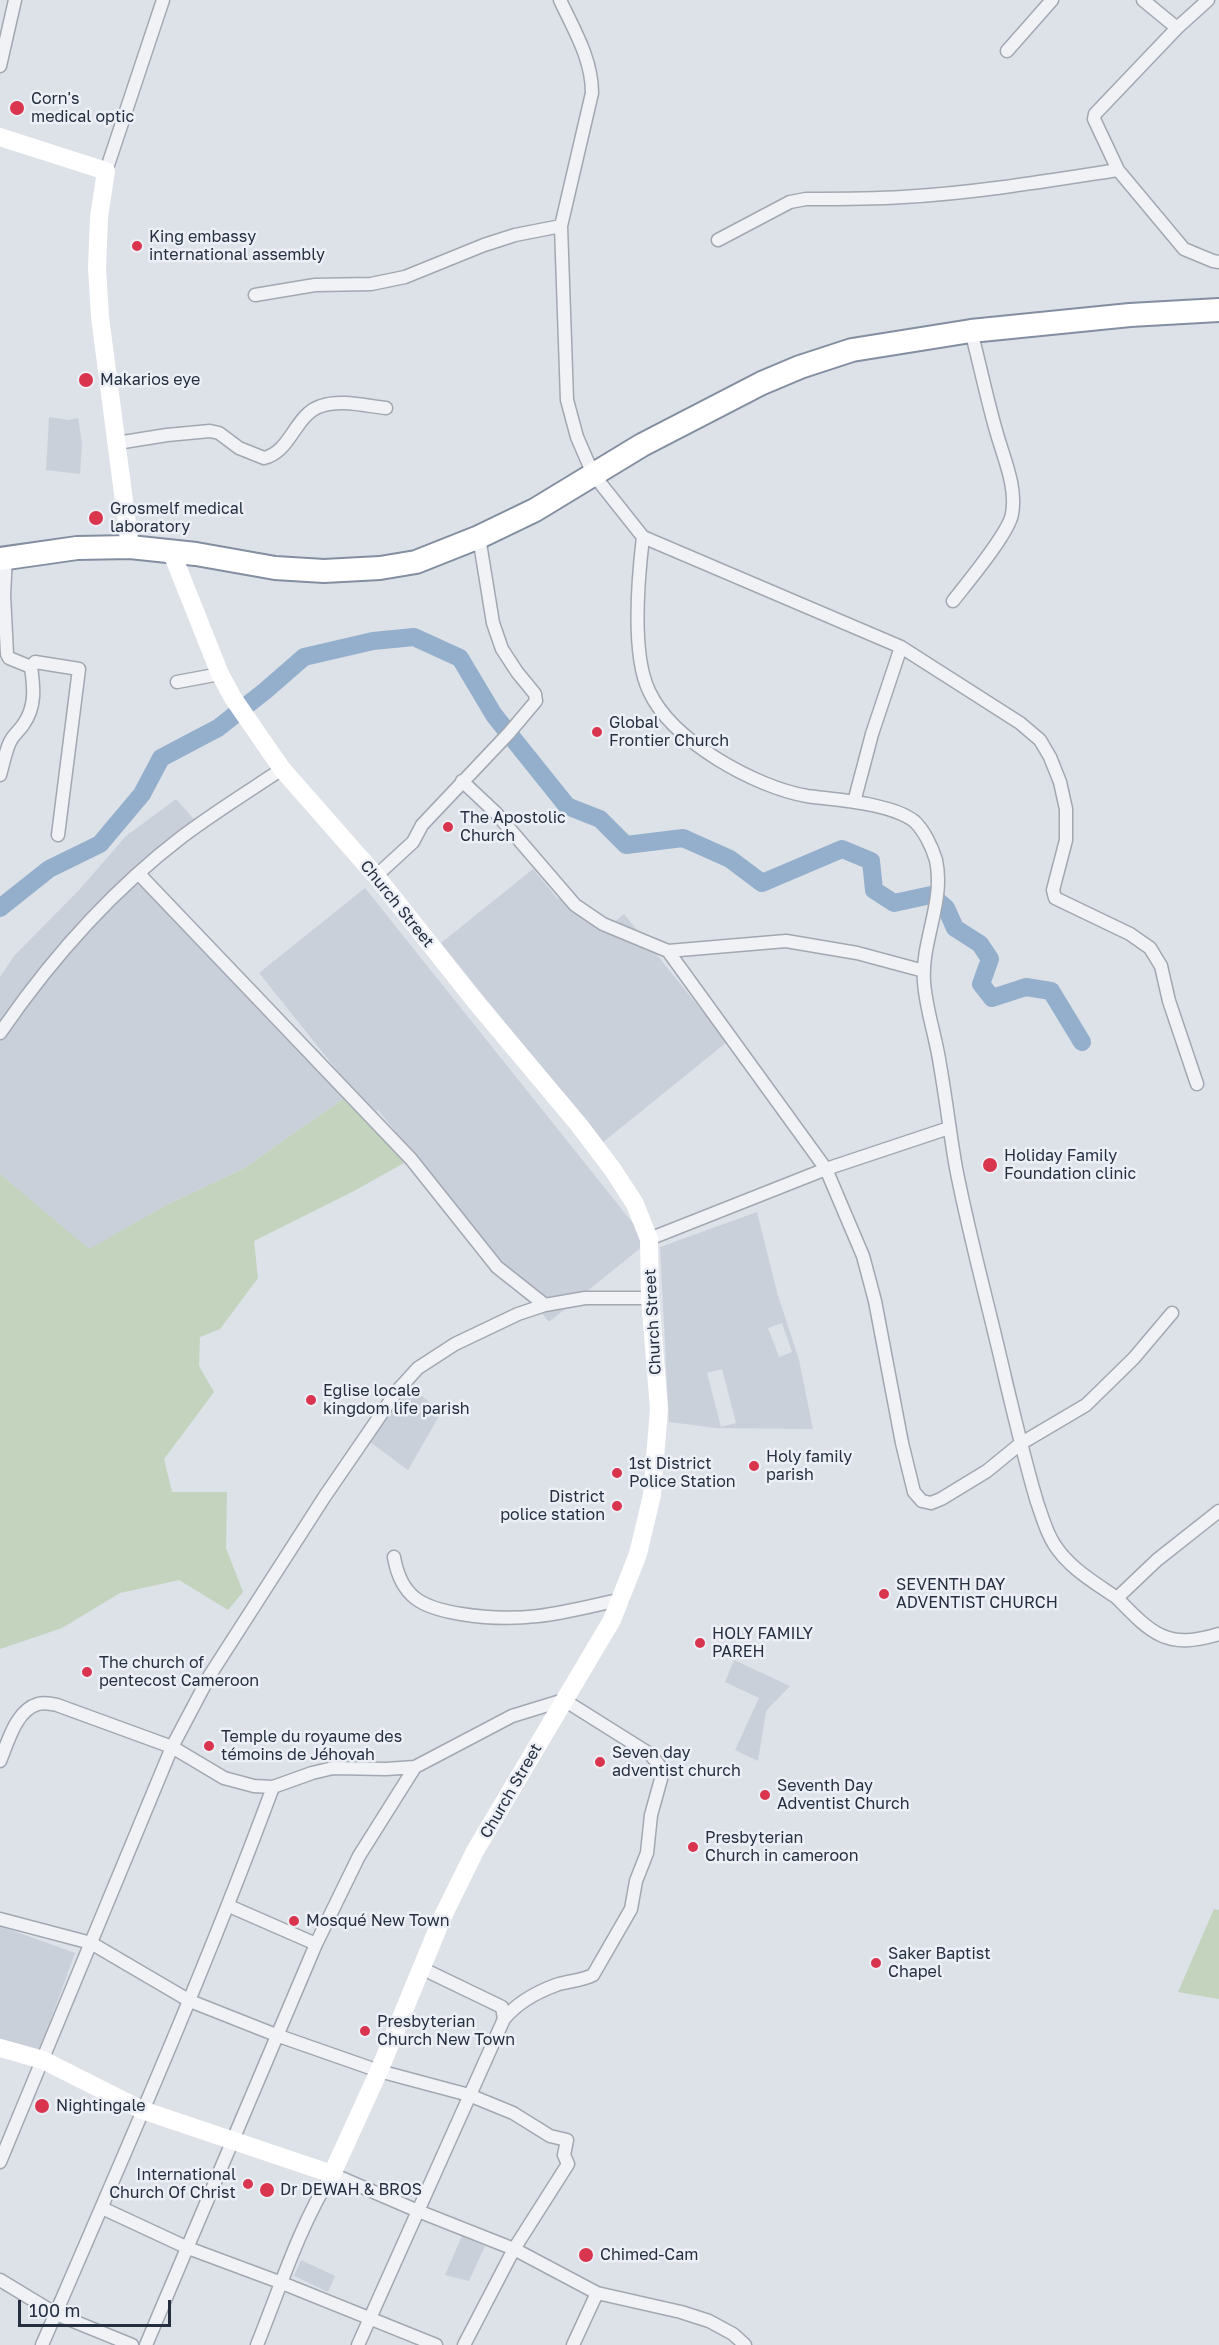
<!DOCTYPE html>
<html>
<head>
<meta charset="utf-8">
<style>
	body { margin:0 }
	#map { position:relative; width:1219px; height:2345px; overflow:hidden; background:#dde1e8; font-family:"Golos Text",sans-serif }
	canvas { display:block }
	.scale { position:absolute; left:18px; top:2300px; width:153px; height:27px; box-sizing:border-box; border:3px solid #252f40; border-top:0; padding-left:8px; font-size:18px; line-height:21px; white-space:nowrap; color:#252f40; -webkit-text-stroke:4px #ecf0f6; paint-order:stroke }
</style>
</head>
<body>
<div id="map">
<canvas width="1219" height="2345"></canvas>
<div class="scale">100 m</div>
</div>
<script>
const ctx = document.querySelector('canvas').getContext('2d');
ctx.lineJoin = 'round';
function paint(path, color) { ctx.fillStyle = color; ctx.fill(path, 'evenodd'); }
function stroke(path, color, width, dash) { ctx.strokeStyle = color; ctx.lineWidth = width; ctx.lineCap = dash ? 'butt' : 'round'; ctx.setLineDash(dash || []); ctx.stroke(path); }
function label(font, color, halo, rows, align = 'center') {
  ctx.font = font + ' "Golos Text",sans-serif'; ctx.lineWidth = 5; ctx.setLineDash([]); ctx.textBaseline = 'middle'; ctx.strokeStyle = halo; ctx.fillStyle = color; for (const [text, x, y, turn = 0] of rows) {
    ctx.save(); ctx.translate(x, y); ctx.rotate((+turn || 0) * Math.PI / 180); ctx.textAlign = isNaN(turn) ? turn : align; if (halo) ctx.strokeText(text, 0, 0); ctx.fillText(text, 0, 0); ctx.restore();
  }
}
paint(new Path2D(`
	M49,417l20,3 9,-2 4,25 -2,31 -34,-4z
	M176,799l23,26 -59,49 210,220 -107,75 -75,35 -79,46 -89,-76v-197l14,-21 65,-66 47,-54z
	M533,869l25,30 11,-8 32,41 23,-18 103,128 -125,101 -161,-200z
	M365,888l283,354 -99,80 -171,-212 -6,4 -113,-141z
	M757,1212l20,80 22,68 14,69 -97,-1 -47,-6 -9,-175zM782,1323l10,29 -13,5 -11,-29zM722,1369l14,54 -15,4 -14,-54z
	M412,1389l30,22 -34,59 -38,-28 24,-38z
	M734,1660l56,26 -24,25 -8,50 -23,-11 24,-52 -34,-16z
	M0,1926l75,27 -38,105 -37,-14z
	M462,2236l23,10 -16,35 -24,-6z
	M301,2260l34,16 -7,16 -34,-16z`), '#cad0da');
paint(new Path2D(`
	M350,1094l61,65 -57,32 -100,50 4,37 -38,51 -20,8 -1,29 15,26 -50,67 8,33h55l-1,56 17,44 -15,18 -49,-30 -59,13 -58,35 -62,21v-475l89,75 79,-45 75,-35z
	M1214,1909l5,1v89l-41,-7z`), '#c3d3bd');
stroke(new Path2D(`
	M0,908l49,-39 51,-25 42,-50 19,-36 57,-30 47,-37 39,-34 69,-16 41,-4 46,21 34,57 73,91 33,13 26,26 57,-7 47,21 32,24 80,-34 29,12 3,29 20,13 37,-8 15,13 9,20 25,16 10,15 -9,25 11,14 34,-11 25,4 31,51`), '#94afcc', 18);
const street = new Path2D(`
	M560,0c14,30 32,59 32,93l-31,133 6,174 10,37 16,37 50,63 258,110 119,76 20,17 10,17 10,25 6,27v31l-13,50 2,8 75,36 20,14 11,18 8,35 28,83
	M1143,0l34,28
	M1208,0l-31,28 -82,86 -1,5 24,51 66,79 29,12 6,1
	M1007,51l45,-51
	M0,66l15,-66
	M106,171l57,-171
	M718,240l72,-38 16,-3c32,0 65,0 97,-2 72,-4 144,-16 215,-27
	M255,295l60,-10 56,-1 34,-7 79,-32 31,-10 46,-9
	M117,443l50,-8 43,-4 9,2 20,15 25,10c27,-6 31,-44 57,-52 19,-7 45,0 65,2
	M643,537c-5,42 -12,116 6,154 23,50 106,96 158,105 29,4 83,7 107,25 10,9 18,26 22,39 9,42 -15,81 -12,122 2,28 12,55 16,83 6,34 10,69 16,103 14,72 34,143 50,214 10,41 19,80 31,120 5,14 9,30 17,42 15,24 40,38 63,54l40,-38 62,-49
	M6,557l-2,38 3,59 2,4 22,9
	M953,601c14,-18 56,-68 59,-87 5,-27 -8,-55 -15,-80 -10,-34 -17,-69 -26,-103
	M177,682l43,-8
	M0,775c3,-10 5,-21 9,-31 3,-8 9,-12 14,-19 13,-18 11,-37 8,-58l4,-5 44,7 -21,166
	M462,781l33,31 80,93 28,19 65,27 158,218 37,87 12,45 27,142 12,49 8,9 9,2 10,-4 46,-28 33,-27 66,-39 48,-47 38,-45
	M854,802l18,-68 29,-87
	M139,874l272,285 86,108 48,38
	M376,876l37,-34 9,-17 87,-92 27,-32 -1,-7 -18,-22 -15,-23 -9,-26 -14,-86
	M668,951l118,-10 71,12 67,18
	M0,1033c51,-74 111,-142 183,-197 32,-24 66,-45 99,-67
	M649,1239l177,-70 123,-41
	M394,1557c7,41 29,51 67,57 62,10 101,-1 161,-15
	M1117,1598c35,36 50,52 102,36
	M0,1761c8,-19 16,-51 38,-57 6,-2 13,0 19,1l115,42 52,31 30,8 19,1
	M229,1906l87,38
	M0,1919l91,24 99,58 86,34 103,36 90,24 44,18 37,23 17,4 -3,15 4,9 -54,85 -50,96
	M421,1968l81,39 2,12
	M0,2162l172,-415 38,-72 115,-179 72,-105 21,-23 37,-24 63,-30 27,-9 40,-7h65
	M102,2208l86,40 94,35 154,62
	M0,2280l56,34 76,31
	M42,2345c80,-185 161,-369 231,-558l39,-14 21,-5 53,1 29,-2 97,-51 52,-16 86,54 9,11 2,14 -10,36 -4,38 -11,28 -5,28 -38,66c-12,6 -25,6 -37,10 -19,7 -39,18 -52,34l-146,326
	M146,2345l170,-401 43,-88 56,-89
	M257,2345c23,-57 42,-118 75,-171l86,37 96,38 83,44 84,19 28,9 24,13 12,11
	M573,2345l24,-52`);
const highway = new Path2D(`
	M0,559l77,-11 53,-1 66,7 79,14 49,3 56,-3 36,-6 63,-25 56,-27 107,-65 120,-62 38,-16 52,-17 119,-19 159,-16 89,-5`);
stroke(street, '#a2a8b2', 15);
stroke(highway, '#838ea0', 26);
stroke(street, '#f0f2f6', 12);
stroke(new Path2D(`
	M0,137l106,34 -7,46 -2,51 3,49 30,230
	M0,2048l43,12 99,50 190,64 47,-103 64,-155 32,-65 137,-231 26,-66 14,-59 7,-86 -9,-111 -1,-59 -14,-35 -22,-34 -34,-45 -104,-124 -99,-125 -94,-107 -49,-71 -13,-24 -49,-123`), '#fff', 18);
stroke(highway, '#fff', 22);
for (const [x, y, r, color] of [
	[17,108,8,"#da354e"],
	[137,246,6,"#da354e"],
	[86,380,8,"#da354e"],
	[96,518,8,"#da354e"],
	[597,732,6,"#da354e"],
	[448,827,6,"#da354e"],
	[990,1165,8,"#da354e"],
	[311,1400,6,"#da354e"],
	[754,1466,6,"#da354e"],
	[617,1473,6,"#da354e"],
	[617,1506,6,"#da354e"],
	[884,1594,6,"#da354e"],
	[700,1643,6,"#da354e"],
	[87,1672,6,"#da354e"],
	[209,1746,6,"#da354e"],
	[600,1762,6,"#da354e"],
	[765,1795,6,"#da354e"],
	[693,1847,6,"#da354e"],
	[294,1921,6,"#da354e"],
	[876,1963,6,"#da354e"],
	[365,2031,6,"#da354e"],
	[42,2106,8,"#da354e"],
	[248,2184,6,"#da354e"],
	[267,2190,8,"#da354e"],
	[586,2255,8,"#da354e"]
]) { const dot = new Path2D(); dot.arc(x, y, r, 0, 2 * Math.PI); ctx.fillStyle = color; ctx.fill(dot); stroke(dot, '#ecf0f6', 2); }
label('16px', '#252f40', '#ecf0f6', [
	["Corn's",31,99],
	["medical optic",31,117],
	["King embassy",149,237],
	["international assembly",149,255],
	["Makarios eye",100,380],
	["Grosmelf medical",110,509],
	["laboratory",110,527],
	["Global",609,723],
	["Frontier Church",609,741],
	["The Apostolic",460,818],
	["Church",460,836],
	["Holiday Family",1004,1156],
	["Foundation clinic",1004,1174],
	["Eglise locale",323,1391],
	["kingdom life parish",323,1409],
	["Holy family",766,1457],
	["parish",766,1475],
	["1st District",629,1464],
	["Police Station",629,1482],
	["District",605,1497,"right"],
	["police station",605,1515,"right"],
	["SEVENTH DAY",896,1585],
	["ADVENTIST CHURCH",896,1603],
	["HOLY FAMILY",712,1634],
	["PAREH",712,1652],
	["The church of",99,1663],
	["pentecost Cameroon",99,1681],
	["Temple du royaume des",221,1737],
	["témoins de Jéhovah",221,1755],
	["Seven day",612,1753],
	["adventist church",612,1771],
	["Seventh Day",777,1786],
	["Adventist Church",777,1804],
	["Presbyterian",705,1838],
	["Church in cameroon",705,1856],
	["Mosqué New Town",306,1921],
	["Saker Baptist",888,1954],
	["Chapel",888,1972],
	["Presbyterian",377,2022],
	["Church New Town",377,2040],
	["Nightingale",56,2106],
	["International",236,2175,"right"],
	["Church Of Christ",236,2193,"right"],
	["Dr DEWAH & BROS",280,2190],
	["Chimed-Cam",600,2255]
], 'left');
label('16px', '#252f40', '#ecf0f6', [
	["Church Street",397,904,51],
	["Church Street",653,1322,-93],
	["Church Street",511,1791,-60]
]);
</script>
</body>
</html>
